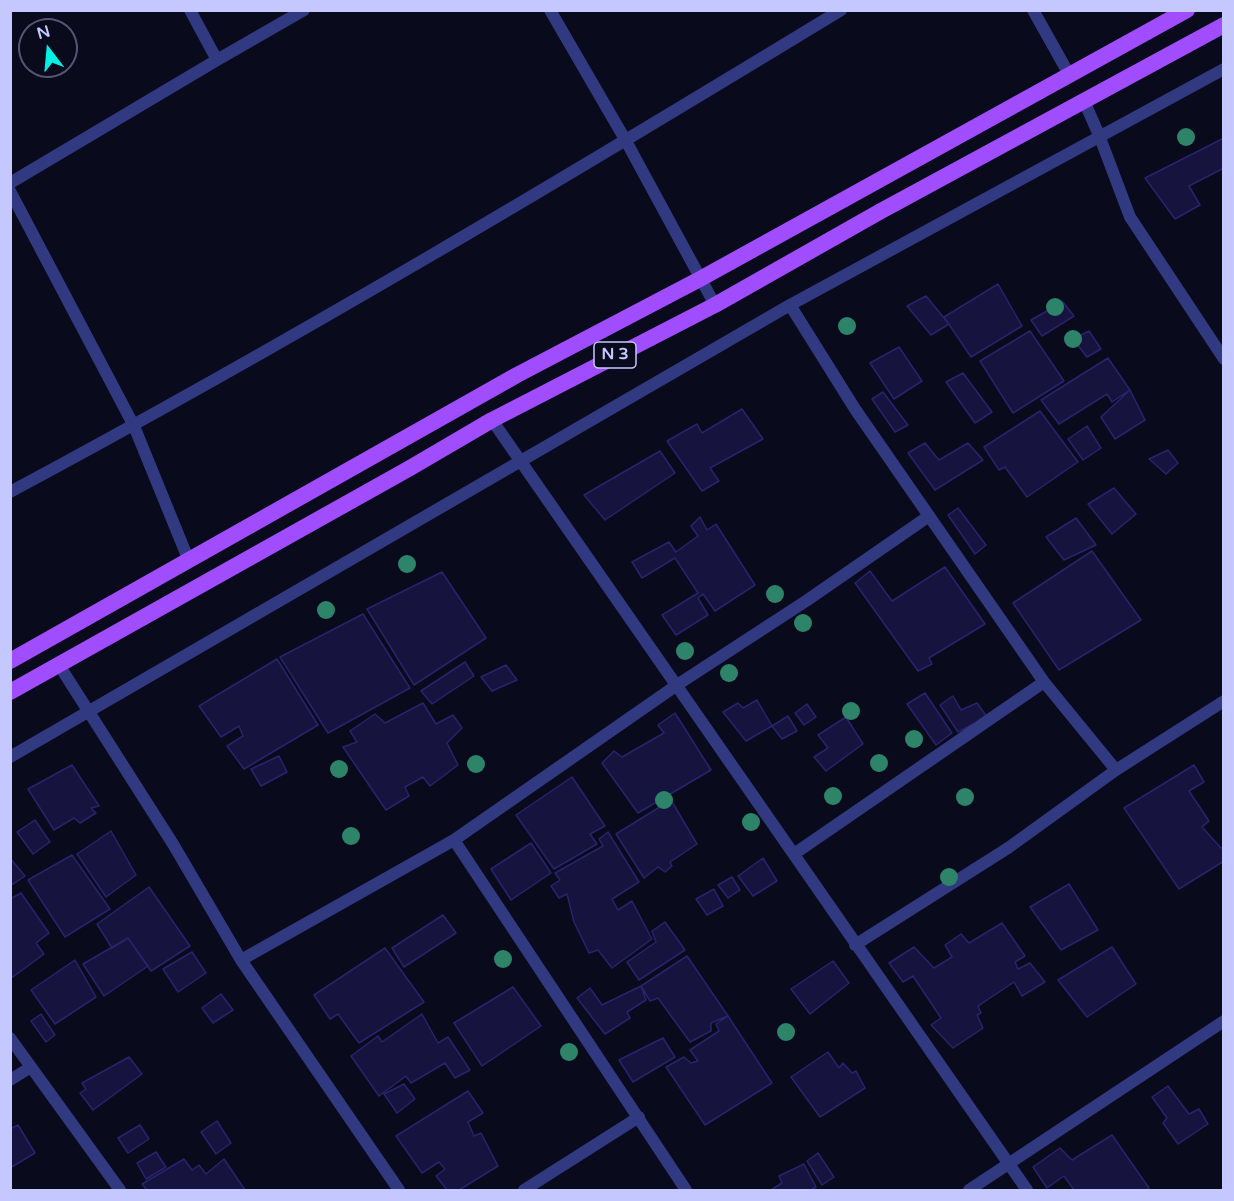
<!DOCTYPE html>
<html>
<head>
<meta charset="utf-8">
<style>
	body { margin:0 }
	#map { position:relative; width:1234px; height:1201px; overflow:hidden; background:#0a0a1d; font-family:"Varela Round",sans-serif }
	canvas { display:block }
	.frame { position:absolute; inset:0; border:12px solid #c5c8ff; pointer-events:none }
	.north { position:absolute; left:18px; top:18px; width:60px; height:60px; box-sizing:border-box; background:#0a0a1d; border:2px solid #555677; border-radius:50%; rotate:344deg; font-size:16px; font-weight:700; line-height:24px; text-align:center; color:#c5c8ff }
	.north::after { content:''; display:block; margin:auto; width:21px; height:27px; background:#00f0e3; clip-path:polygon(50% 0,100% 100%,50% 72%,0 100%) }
</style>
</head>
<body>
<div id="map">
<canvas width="1234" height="1201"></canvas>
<div class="frame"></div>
<div class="north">N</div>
</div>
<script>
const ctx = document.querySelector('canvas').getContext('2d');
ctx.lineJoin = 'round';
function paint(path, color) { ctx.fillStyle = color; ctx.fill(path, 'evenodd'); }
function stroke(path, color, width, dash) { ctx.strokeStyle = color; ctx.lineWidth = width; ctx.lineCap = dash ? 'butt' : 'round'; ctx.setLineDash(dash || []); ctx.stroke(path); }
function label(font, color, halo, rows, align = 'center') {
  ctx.font = font + ' "Varela Round",sans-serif'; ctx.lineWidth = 4.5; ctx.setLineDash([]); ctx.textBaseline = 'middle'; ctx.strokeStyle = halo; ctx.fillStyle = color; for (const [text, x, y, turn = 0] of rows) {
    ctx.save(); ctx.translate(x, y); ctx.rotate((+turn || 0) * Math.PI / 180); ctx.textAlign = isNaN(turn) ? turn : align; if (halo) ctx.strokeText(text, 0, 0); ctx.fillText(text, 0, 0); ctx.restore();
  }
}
const building = new Path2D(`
	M1224,138v30l-35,18 11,19 -25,14 -30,-41z
	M998,284l24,42 -51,31 -27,-40z
	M926,296l23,28 -18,11 -24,-29z
	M1063,302l11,14 -32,20 -11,-16z
	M1030,331l34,50 -51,32 -33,-52z
	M1089,331l12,18 -14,8 -14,-18z
	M899,347l23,34 -28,18 -24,-36z
	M1108,358l22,32 -18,12 -5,-8 -48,30 -18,-24z
	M963,373l29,39 -17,11 -29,-41z
	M1130,390l15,30 -30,19 -14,-22z
	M883,392l25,33 -13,7 -23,-33z
	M742,409l21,30 -53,29 9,13 -17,10 -35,-50 30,-17 5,9z
	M1040,411l38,51 -51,35 -22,-30 -6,3 -15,-23z
	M1087,426l14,22 -18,12 -15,-21z
	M925,443l14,17 29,-17 15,17 -48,30 -27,-37z
	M1168,450l10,13 -12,11 -17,-15z
	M660,451l15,22 -70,47 -21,-25z
	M1114,488l22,26 -24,20 -24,-30z
	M958,508l28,37 -11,9 -27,-39z
	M700,517l7,13 9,-6 39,61 -40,26 -12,-17 -5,4 10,17 -32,20 -14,-20 36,-22 -23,-35 -33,20 -10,-16 37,-20 7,10 22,-16 -7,-10z
	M1076,518l20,27 -32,15 -18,-23z
	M1092,551l49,69 -82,50 -46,-67z
	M945,567l40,57 -56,34 3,6 -14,7 -63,-88 15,-12 22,30z
	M442,572l44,66 -72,47 -47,-76z
	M363,614l47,74 -82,45 -48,-76z
	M277,659l41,66 -74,44 -17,-23 16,-10 -4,-10 -18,11 -22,-31z
	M465,662l9,14 -42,28 -11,-13z
	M506,665l11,15 -25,11 -11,-14z
	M925,693l27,40 -16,12 -29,-41z
	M953,696l8,14 16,-7 10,14 -29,15 -18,-27z
	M757,700l15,26 -26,15 -23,-29 15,-9 5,5z
	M423,703l13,21 17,-9 9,13 -15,15 11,22 -28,21 -7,-9 -18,10 4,9 -23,14 -43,-63 14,-5 -7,-11 25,-17 10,9z
	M807,704l9,13 -12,8 -9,-12z
	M675,713l36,57 -73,43 -36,-50 12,-12 8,6 42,-24 -6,-8z
	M788,716l9,15 -15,8 -10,-13z
	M846,717l17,27 -37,27 -12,-14 14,-9 -10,-13z
	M279,756l8,16 -26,14 -10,-17z
	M72,765l27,41 -8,2 5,5 -16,10 -6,-5 -20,12 -26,-41z
	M1194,765l10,17 -15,9 20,30 -7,6 19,21 3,-1v14l-45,28 -55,-81z
	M572,777l33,49 -15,8 7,10 -43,25 -38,-54z
	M671,800l26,44 -27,18 2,4 -7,6 -7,-5 -14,11 -28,-44z
	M35,820l15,22 -17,12 -16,-22z
	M111,831l25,44 -30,22 -29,-43z
	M608,832l31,50 -27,17 6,11 14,-9 20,38 -40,29 -14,-18 -9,3 -15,-31 -7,-28 -8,4 -8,-12 9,-6 -5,-7 48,-27 -4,-7z
	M531,843l20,30 -40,27 -20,-31z
	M72,855l38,54 -45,28 -37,-57z
	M10,858l15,18 -15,10z
	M763,858l14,23 -24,15 -15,-20z
	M732,877l8,13 -12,8 -10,-13z
	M1069,884l29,46 -37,20 -31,-43z
	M149,887l41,59 -39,25 -23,-33 -16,10 -15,-24z
	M714,889l9,17 -16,9 -11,-16z
	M21,893l28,40 -13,10 8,11 -34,25v-80z
	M443,915l13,18 -52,34 -12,-19z
	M665,922l20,28 -46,30 -12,-18 29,-20 -4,-11z
	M1002,923l23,33 -10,6 3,7 12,-6 15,19 -23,14 -8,-14 -36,24 3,7 -4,2 6,13 -30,20 -22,-23 10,-7 -28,-42 -10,6 -14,-19 25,-16 20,21 18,-11 -7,-12 16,-11 8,9z
	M128,938l20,28 -44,30 -21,-32z
	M1112,947l24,37 -49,33 -29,-37z
	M385,948l39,54 -65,41 -21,-29 -8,5 -16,-24z
	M192,952l14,21 -28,19 -15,-23z
	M687,956l41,60 -17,7v8l-21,11 -32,-44 -8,3 -9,-15z
	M75,960l21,37 -41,27 -24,-34z
	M833,961l16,22 -39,31 -19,-25z
	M641,986l5,14 -19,12 3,6 -25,16 -28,-36 13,-10 12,17z
	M513,987l28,39 -59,40 -28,-43z
	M221,994l12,16 -20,13 -11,-15z
	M41,1014l14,21 -9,7 -15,-21z
	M422,1014l16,29 10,-6 22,33 -15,8 -10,-15 -34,20 -5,-7 -27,20 -28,-40 27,-20 4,6z
	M728,1016l44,67 -67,42 -39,-58 18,-10 7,6 7,-2 -8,-11 29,-19 -3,-7z
	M663,1038l12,19 -42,25 -14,-22z
	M828,1052l11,16 4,-5 9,10 4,-2 9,17 -45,29 -29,-40z
	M129,1057l13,17 -49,36 -13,-17 6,-4 -4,-6z
	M404,1084l11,15 -18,14 -13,-19z
	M1168,1086l21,28 10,-5 9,15 -30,20 -15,-21 4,-5 -15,-21z
	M468,1091l15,22 -15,9 6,14 7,-3 17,33 -39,24h-12l-11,-14 9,-7 -6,-7 -17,11 -26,-37z
	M217,1121l14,22 -15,11 -15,-22z
	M18,1125l17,28 -25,15v-39z
	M140,1125l9,14 -21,14 -10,-15z
	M1112,1135l37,53 -3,2h-72l-10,-14 -17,12 -14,-21 27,-19 12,12z
	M156,1152l10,15 -20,12 -9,-16z
	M818,1153l16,24 -12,8 -15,-24z
	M184,1159l8,11 7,-5 7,9 18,-15 21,31h-98l-5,-6z
	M804,1164l12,23 -5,3h-40l11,-7 -3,-7z`);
paint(building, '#16143f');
stroke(building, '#27246d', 1.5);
stroke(new Path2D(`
	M190,10l27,50
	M550,10l76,131 89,164
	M1033,10l37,66
	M10,183l207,-123 87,-50
	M10,191l124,235 55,135
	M790,305l65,104 189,273 72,88
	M492,420l535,770
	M10,492c282,-151 558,-316 831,-482
	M59,665l114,179 68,116 158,230
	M10,757l780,-452 434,-236
	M454,840l232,350
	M794,854l250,-172
	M855,945l153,-97 108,-78 108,-69
	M241,960l213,-120 223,-155 129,-84 123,-85
	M10,1038l110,152
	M10,1080l21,-13
	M524,1190l115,-73
	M969,1190l255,-169`), '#313a80', 12);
stroke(new Path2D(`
	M1084,101l15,34 31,82 94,142`), '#313a80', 12);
stroke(new Path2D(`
	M10,661l507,-286 183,-96 487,-269
	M10,692l400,-224 82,-48 223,-115 166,-94 343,-186`), '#a04cff', 16);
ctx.fillStyle = '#2d8469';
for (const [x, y] of [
	[1186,137],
	[1055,307],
	[847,326],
	[1073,339],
	[407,564],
	[775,594],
	[326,610],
	[803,623],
	[685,651],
	[729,673],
	[851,711],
	[914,739],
	[879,763],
	[476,764],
	[339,769],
	[833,796],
	[965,797],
	[664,800],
	[751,822],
	[351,836],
	[949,877],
	[503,959],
	[786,1032],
	[569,1052]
]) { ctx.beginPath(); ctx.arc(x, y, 9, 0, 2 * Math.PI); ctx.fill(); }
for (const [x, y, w] of [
	[615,355,42]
]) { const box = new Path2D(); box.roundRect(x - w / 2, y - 13, w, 26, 4.5); ctx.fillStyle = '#0a0a1d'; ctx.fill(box); stroke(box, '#c5c8ff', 1.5); }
label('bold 16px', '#c5c8ff', null, [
	["N 3",615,355]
]);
</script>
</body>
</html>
